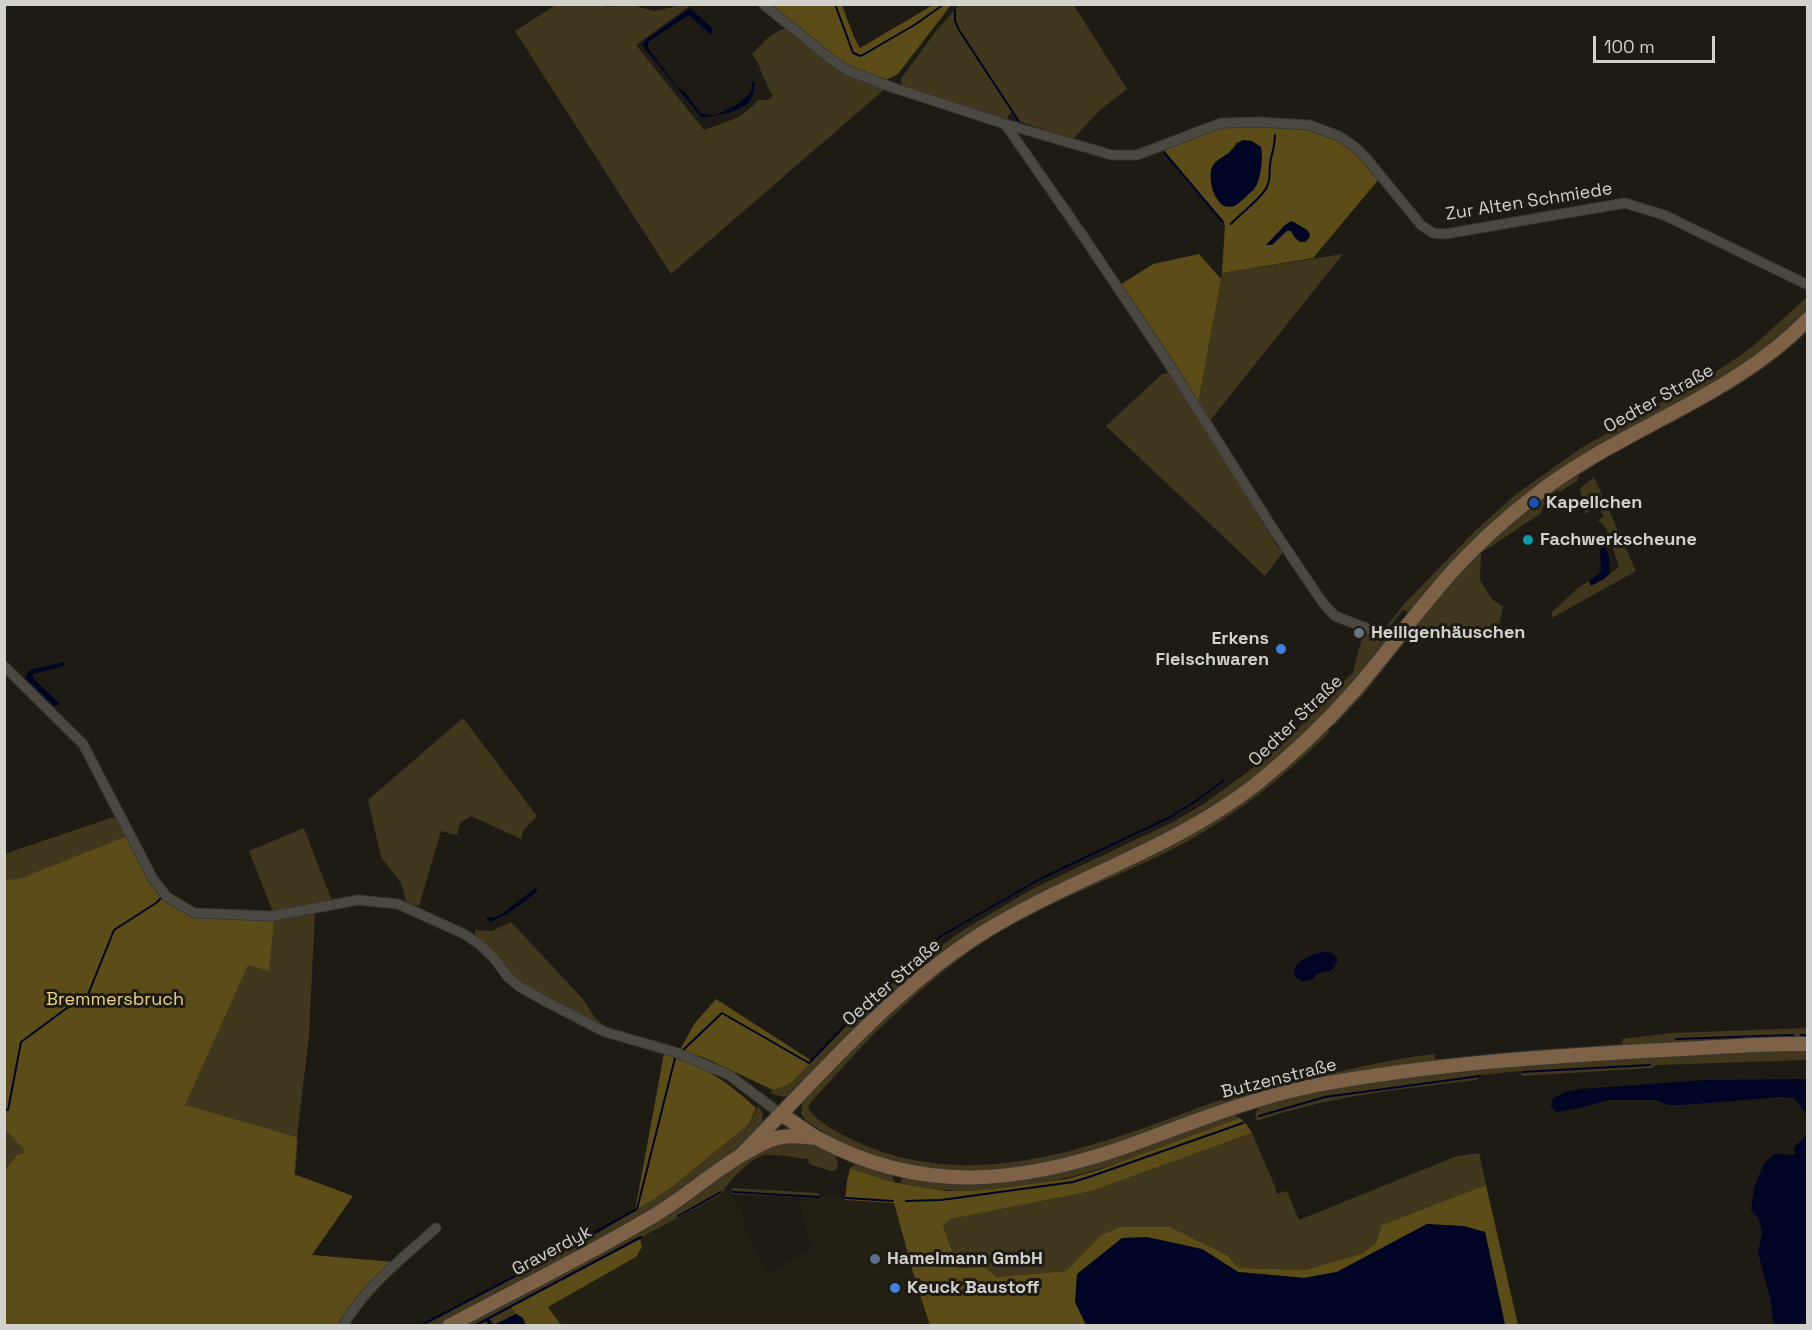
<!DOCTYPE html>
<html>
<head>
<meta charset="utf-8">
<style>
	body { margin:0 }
	#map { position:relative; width:1812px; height:1330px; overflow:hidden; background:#1d1b14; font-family:"Space Grotesk",sans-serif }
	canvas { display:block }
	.frame { position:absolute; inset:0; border:6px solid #d2d1cc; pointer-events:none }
	.scale { position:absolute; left:1593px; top:36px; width:122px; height:27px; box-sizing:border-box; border:3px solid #d2d1cc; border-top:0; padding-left:8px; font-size:18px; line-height:21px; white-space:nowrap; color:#d2d1cc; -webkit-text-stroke:4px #1d1b14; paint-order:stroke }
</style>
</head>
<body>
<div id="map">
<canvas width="1812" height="1330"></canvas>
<div class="frame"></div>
<div class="scale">100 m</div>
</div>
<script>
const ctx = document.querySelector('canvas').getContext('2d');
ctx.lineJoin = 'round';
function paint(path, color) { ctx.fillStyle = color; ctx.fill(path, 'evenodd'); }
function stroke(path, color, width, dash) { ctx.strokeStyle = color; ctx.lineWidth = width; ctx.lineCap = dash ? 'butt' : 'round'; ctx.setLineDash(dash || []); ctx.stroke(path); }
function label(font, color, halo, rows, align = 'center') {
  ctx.font = font + ' "Space Grotesk",sans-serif'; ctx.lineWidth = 6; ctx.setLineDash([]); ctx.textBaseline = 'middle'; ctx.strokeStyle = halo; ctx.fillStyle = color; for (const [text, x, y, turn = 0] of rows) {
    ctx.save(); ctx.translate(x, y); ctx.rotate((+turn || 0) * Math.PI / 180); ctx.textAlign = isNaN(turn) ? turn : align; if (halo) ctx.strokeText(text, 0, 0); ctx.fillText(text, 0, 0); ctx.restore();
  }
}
paint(new Path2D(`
	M722,1194h9l16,29 -3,6 24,44 46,-25 -7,-14 -8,-38 95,6 22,81 14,42 -369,1 -14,-19 89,-50 6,-10 -2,-8z`), '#242013');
paint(new Path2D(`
	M603,4l3,3 25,-2 23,6 24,-5 2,-1h11l-55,40 68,85c19,-7 41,-12 54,-30h10l5,-4c-9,-13 -11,-29 -21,-42 11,-10 20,-24 36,-26l98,60 -215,186 -156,-243 41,-26z
	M1073,4l54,85 -27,21 -28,30 -52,-16 -9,-12 -5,9 -104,-34 -1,-8 35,-48 23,-26z
	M1343,254l-134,168 -11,-18 24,-131z
	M1807,297v16l-55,48 -166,94 -178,157 -5,-2 -14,18 4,4 -21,-6 14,1 19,-24 70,-72 40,-36 66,-47 147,-84 25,-18z
	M1807,326v6c-64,63 -153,94 -228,143l-2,6 -17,11 -4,-1 -12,14 -4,9 -59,39 -1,27 12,19 11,8 -6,29 -91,5 -44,55 -28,30v-6l104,-125 63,-66 33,-22 20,-21z
	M1170,373l34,52 72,120 7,7 -18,24 -159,-150 56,-52z
	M1594,477l42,94 -84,47v-6l27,-25 10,-6v2l15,-4 15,-12 -13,-39 -8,-8 6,-4 -10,-15 -7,5 3,5 -5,3 -5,-26z
	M1367,632l16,5 3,9 -17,22 -85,87 -70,54 -216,109 -207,177 -8,2 -13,-4 3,-3 17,-6 69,-72 28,-25 73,-55 72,-43 141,-67 32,-19 44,-32 55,-48 49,-51 9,-34z
	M463,718l74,98 -14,15 -2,8 -50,-23 -11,7 -3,12 -16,-4 -22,75 -12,-3 -6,-20 -20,-26 -13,-57z
	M1329,725v7c-47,48 -103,91 -164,121 -47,23 -98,42 -144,67 -46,24 -89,59 -127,95 -29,26 -55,57 -82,86l-4,6c6,14 33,27 47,34 100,47 205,17 303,-18 27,-10 54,-21 82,-29 30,-8 62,-14 92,-21 35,-7 68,-16 103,-19v5l-2,4 -117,17 -63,14 -133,50 -81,23 -82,6 -54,-8 -31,-8 -28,-12 -38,-24 -5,-8 1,-9 8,-11 60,-63 47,-43 50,-38 48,-30 154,-74z
	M117,816l32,65 15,18 26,19 84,1 41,-8 -6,125 -12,101 -110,-31 -1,1 112,33 -3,36 -290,149 -1,-471z
	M304,828l28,73 -59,11 -24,-61z
	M511,922l72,77 11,17 11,11 -79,-42 -12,-8 -13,-17 -26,-24v-6l17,1z
	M1807,1028v11l-274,14 -1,-3 90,-5v-6l50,-6z
	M1807,1049v11l-150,5 -5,3 -130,8 -2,-5 -38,4 -6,5c-74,9 -148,16 -219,41l-2,-7 5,-9 61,-18 222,-26z
	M758,1106l5,8 -1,9 -7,9 -42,37 -76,51 -195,105 -20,1 176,-93 74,-46 77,-63z
	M1232,1114l8,4c-89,34 -171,70 -268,73 -24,1 -48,-4 -72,-8l2,-6 45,6h43l49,-7z
	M1252,1133l24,56v5l11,-3 12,29 158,-64 22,-3 7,32 -103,40 -7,18 -13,10 -57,17 -67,-2 -12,-13 -106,-28 -20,8 -35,36 -70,6 -11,-10 -27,1 -15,-43 8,-6 141,-28z
	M772,1142h41l21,11 4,10 -2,7 -5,1 -22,-7 -1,-5c-11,-1 -34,-5 -44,-4 -13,3 -36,26 -42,39l-210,113 4,7 -22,11 -8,-4 3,4 -29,1 221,-120z
	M859,1162l32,11 4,10 -45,-15z
	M732,1188l87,5v5l-88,-4z`), '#40371c');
paint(new Path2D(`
	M773,5h69l12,32 6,11 73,-43h18l-53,69c-6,3 -11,6 -18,6 -29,-3 -77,-48 -101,-67z
	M1257,125c34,2 71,1 97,26 9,8 17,18 25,28l-66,79 -91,15 3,-48 -63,-75 62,-24zM1237,142l25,13 -2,18 -6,17 -9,5 -9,10 -5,2 -16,-11 -4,-24c9,-11 19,-19 26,-30zM1294,222l13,8 2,8 -4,4c-8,-1 -10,-4 -14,-11h-5z
	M1199,254l22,25 -23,125 -78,-119 33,-21z
	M127,836l20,43 16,18 26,19 85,3 -5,52 -21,-6 -63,140 112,32 -3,37 59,22 -41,59 83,7 -34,34 -23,29h-333v-154l12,-16 7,-2 -1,-6c-8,-4 -10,-12 -18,-17v-250l14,-1z
	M716,999l96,62 -22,23 -17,6 -68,-32 -25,-8 14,-26z
	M664,1053c40,13 62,27 92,55l-7,16 -77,63 -37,24z
	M1240,1118l7,7 5,8 -160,58 -141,28 -8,6 15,43 27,-1 11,10 70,-6 35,-36 20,-8h48l58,28 12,13 67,2 57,-17 13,-10 6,-18 104,-40 32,140h-13l-20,-93 -58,-8 -90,48 -33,6 -66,-6 -36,-23 -127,52 11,24h-156l-14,-42 -22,-80 -49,-3 2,-19 3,-13 42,14 55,9h25l32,-3 63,-9 32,-9z
	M640,1239l2,8 -6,10 -88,50 13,18h-35l-3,-7 -7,-4 -5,-7z`), '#5b4c18');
paint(new Path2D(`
	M690,8l23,21 -2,6 -22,-20 -38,25 -3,3v5l30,40 6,3 17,23 15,1 23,-12 9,-8 4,-6v-7l3,1c-1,6 -2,14 -6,19 -10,10 -35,15 -48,15l-58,-71v-3l4,-4z
	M1243,140l9,1 9,6c2,10 0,28 -4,37 -1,4 -19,21 -23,22 -3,1 -7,1 -10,0 -11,-6 -18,-32 -10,-42 4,-5 10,-8 15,-11 6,-4 7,-10 14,-13z
	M1291,221l16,9 3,4 -1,4 -4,4h-5l-5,-4 -4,-7 -3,-1 -16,15h-6l19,-20z
	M1603,545c7,6 7,20 6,29l-5,5 -13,7 -2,-5 11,-8 1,-3 -1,-20z
	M64,662v4l-31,8v4l27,26 -6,2 -29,-28 5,-8z
	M535,888h2l-1,5 -29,21 -16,8 -4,-2v-3h9l6,-3z
	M1321,952c8,0 14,0 17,8l-6,10 -15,4 -4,5 -7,2h-5l-6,-4c-4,-16 14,-20 26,-25z
	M1807,1079v36l-13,-17 -14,-1 -97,8h-15l-13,-5h-46l-34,9 -19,3 -5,-6 2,-8 13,-6 15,-3 125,-9z
	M1807,1135v190h-33l-4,-27 -12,-46 4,-19 -3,-14 -8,-9 3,-22 10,-24 11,-10 20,1 -1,-8z
	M1427,1224l37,2 21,6 20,93h-419l-11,-23 2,-28 45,-36 25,-1 55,12 36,23 66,6 33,-6z
	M516,1314l7,4 2,6 -2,1h-34l-3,-5 3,-1 5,6z`), '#000425');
stroke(new Path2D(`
	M835,4l18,49 8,3 55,-32 28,-20
	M955,10v11l4,9 61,93 22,7
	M1105,148l12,3
	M1164,152l59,70
	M1231,224c10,-11 22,-19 31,-30 11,-12 6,-23 9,-36 2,-8 4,-14 4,-23
	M1801,1035h7
	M1676,1039l117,-4
	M682,1051l40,-38 87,50 54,-56 78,-71 99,-57 130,-62 26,-16 28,-21
	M1522,1072l128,-7
	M4,1110h4l13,-68 46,-34 20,-11 27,-67 42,-27 5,-5
	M1259,1116l66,-19 155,-21
	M733,1192l86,5
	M846,1198l47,3
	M906,1201l35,-1 132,-18 19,-6 151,-53
	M678,1216l43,-24
	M420,1326l99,-52 118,-65 38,-151
	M474,1326l167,-89`), '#000425', 2);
const street = new Path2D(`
	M763,4l69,56 15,10 44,17 114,37 107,31h25l84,-32 38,-1 50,3 30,11 16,11 12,12 54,66 12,8 12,1 180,-31 39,12 144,70
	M1005,124l76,109 88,131 106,168 48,71 12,13 62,24
	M4,666l79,78 70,135 14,18 27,16 78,3 86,-16 40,4 66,30 15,10 15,14 13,18 13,11 23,13 62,32 70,20 54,23 53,40
	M343,1326c21,-38 61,-69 93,-98`);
const secondary = new Path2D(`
	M782,1115c12,7 23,16 35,23 103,56 201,46 308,9 63,-23 126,-49 192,-62 114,-21 231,-29 347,-35 48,-2 96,-7 144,-6
	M740,1156c79,-79 152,-168 249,-227 86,-52 185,-81 266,-144 35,-28 69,-60 99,-94 28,-32 52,-65 79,-97 30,-37 65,-70 104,-100 85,-66 195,-96 271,-175
	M449,1326c69,-37 139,-71 206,-111 38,-23 71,-55 111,-73 16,-8 33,-6 50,-4`);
stroke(street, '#383732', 11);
stroke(secondary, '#383732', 16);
stroke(street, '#4a4840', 9);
stroke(secondary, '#7e6248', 14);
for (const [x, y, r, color] of [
	[1534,503,6,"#1a4fb4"],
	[1528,540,6,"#0f9aa8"],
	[1359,633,6,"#6b7280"],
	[1281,649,6,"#3f7fe0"],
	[875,1259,6,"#5c6f8a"],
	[895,1288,6,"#3f7fe0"]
]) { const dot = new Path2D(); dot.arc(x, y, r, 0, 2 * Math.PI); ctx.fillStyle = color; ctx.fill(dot); stroke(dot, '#1d1b14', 2); }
label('18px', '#d2d1cc', '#1d1b14', [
	["Zur Alten Schmiede",1529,202,-9],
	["Oedter Straße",1659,399,-29],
	["Oedter Straße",1296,721,-44],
	["Oedter Straße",892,983,-41],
	["Butzenstraße",1279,1079,-14],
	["Graverdyk",552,1251,-28]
]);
label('bold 18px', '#d2d1cc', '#1d1b14', [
	["Kapellchen",1546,503],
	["Fachwerkscheune",1540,540],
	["Heiligenhäuschen",1371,633],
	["Erkens",1269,639,"right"],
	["Fleischwaren",1269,660,"right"],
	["Hamelmann GmbH",887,1259],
	["Keuck Baustoff",907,1288]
], 'left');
label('18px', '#ecd384', '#1d1b14', [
	["Bremmersbruch",115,1000]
]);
</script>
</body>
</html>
